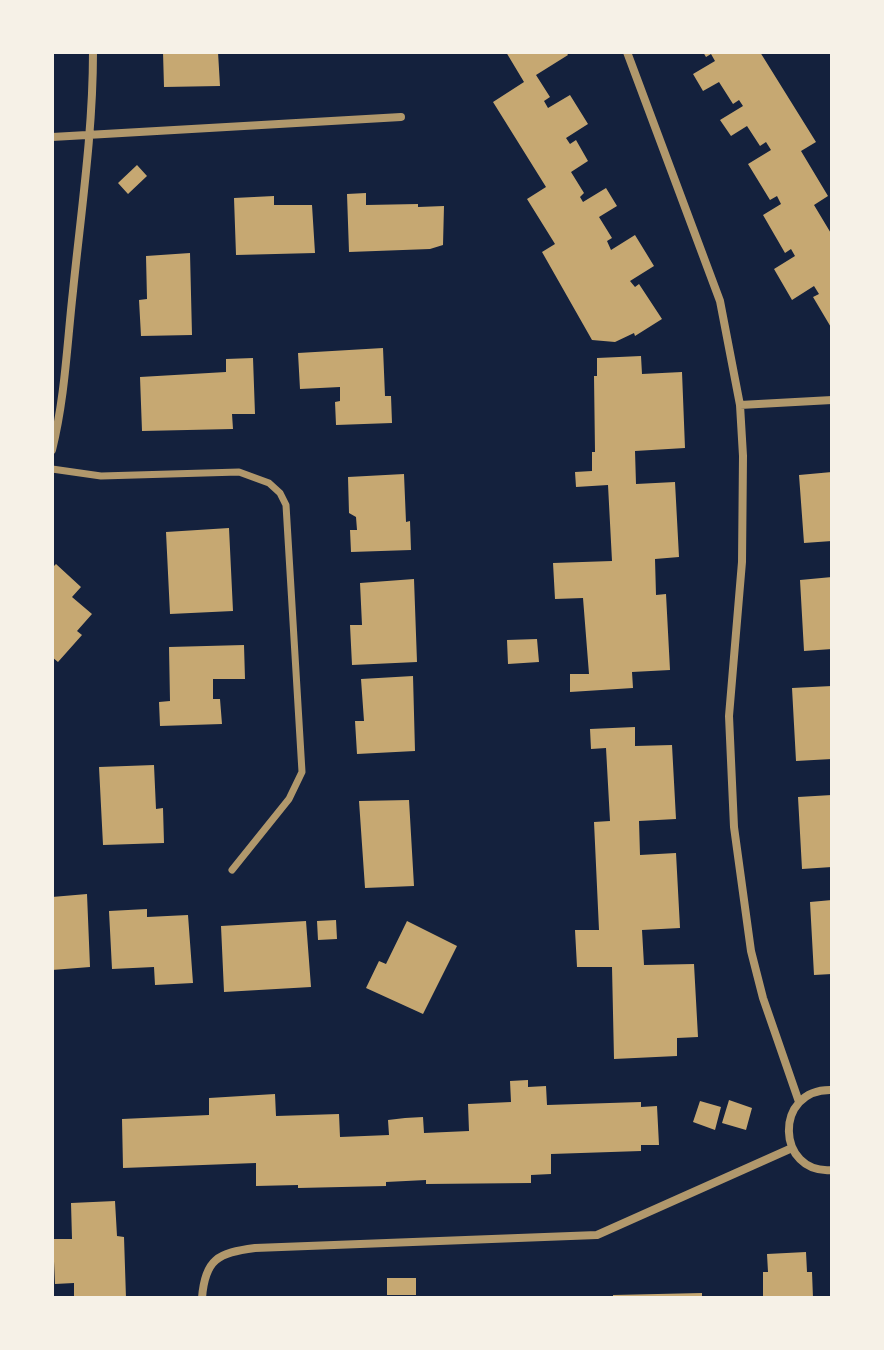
<!DOCTYPE html>
<html>
<head>
<meta charset="utf-8">
<style>
	body { margin:0 }
	#map { position:relative; width:884px; height:1350px; overflow:hidden; background:#14213d; font-family:"Roboto Condensed",sans-serif }
	canvas { display:block }
	.frame { position:absolute; inset:0; border:54px solid #f6f1e7; pointer-events:none }
</style>
</head>
<body>
<div id="map">
<canvas width="884" height="1350"></canvas>
<div class="frame"></div>
</div>
<script>
const ctx = document.querySelector('canvas').getContext('2d');
ctx.lineJoin = 'round';
function paint(path, color) { ctx.fillStyle = color; ctx.fill(path, 'evenodd'); }
function stroke(path, color, width, dash) { ctx.strokeStyle = color; ctx.lineWidth = width; ctx.lineCap = dash ? 'butt' : 'round'; ctx.setLineDash(dash || []); ctx.stroke(path); }
paint(new Path2D(`
	M163,52h55l2,34 -56,1z
	M506,52h60l2,3 -32,20 14,22 -6,4 4,7 22,-13 18,29 -22,14 4,6 6,-4 12,21 -17,11 13,21 -4,4 3,5 23,-14 11,18 -18,11 13,21 -5,3 4,9 24,-15 19,31 -24,15 5,6 4,-3 23,35 -27,17 -1,-3 -19,9 -23,-2 -50,-88 13,-8 -28,-45 19,-12 -53,-85 31,-20z
	M703,52h57l56,90 -15,9 27,45 -14,9 18,30v94l-19,-32 6,-3 -5,-8 -22,14 -18,-31 21,-13 -4,-7 -6,4 -22,-38 18,-11 -4,-8 -7,4 -22,-36 23,-14 -5,-8 -6,4 -13,-20 -16,10 -11,-16 23,-14 -4,-6 -6,4 -14,-22 -16,9 -10,-17 22,-13 -4,-7 -5,3z
	M137,165l10,11 -19,18 -10,-11z
	M366,193v12l52,-1v3l26,-1 -1,39 -13,4 -81,3 -2,-58z
	M274,196v9h38l3,48 -79,2 -2,-57z
	M190,253l2,82 -51,1 -2,-36 8,-1 -1,-43z
	M383,348l2,48h6l1,27 -56,2 -1,-23 5,-1v-14l-40,2 -2,-36z
	M641,356l1,18 40,-2 3,76 -50,3 1,33 39,-2 4,75 -24,2 1,36 10,-1 4,76 -38,2 1,16 -63,4v-18h19l-6,-76 -28,1 -2,-36 59,-2 -4,-76 -32,2 -1,-15 17,-1v-19h3l-1,-76h3v-18z
	M253,358l2,56h-23l1,15 -91,2 -2,-54 86,-5v-13z
	M832,472v69l-28,2 -5,-68z
	M404,474l2,48 4,-1 1,29 -60,2 -1,-22h7l-1,-13 -7,-4 -1,-36z
	M229,528l4,83 -63,3 -4,-82z
	M56,564l25,23 -9,10 20,17 -15,17 5,4 -24,27 -6,-5v-89z
	M832,577v72l-28,2 -4,-71z
	M414,579l3,83 -65,3 -2,-40h12l-2,-42z
	M537,639l2,23 -31,2 -1,-24z
	M244,645l1,34h-32v20h7l2,25 -62,2 -1,-24 11,-1 -1,-54z
	M413,676l2,75 -58,3 -2,-33h9l-3,-42z
	M832,686v73l-36,2 -4,-73z
	M635,727v19l37,-1 4,74 -37,2 1,34 36,-2 4,75 -38,2 2,35 50,-1 4,73 -21,1v18l-63,3 -2,-92h-35l-2,-37h24l-5,-108 16,-1 -4,-73 -15,1 -1,-20z
	M154,765l2,44 7,-1 1,35 -61,2 -4,-78z
	M832,795v72l-30,2 -4,-72z
	M409,800l5,86 -49,2 -6,-87z
	M87,894l3,73 -38,3v-73z
	M832,900v74l-18,1 -4,-73z
	M147,909v8l41,-2 5,68 -38,2 -1,-18 -42,2 -3,-58z
	M336,920l1,19 -19,1 -1,-19z
	M306,921l5,66 -87,5 -3,-66z
	M407,921l50,25 -34,68 -57,-26 13,-27 7,3z
	M528,1080v7l18,-1 1,19 94,-3v5l16,-1 2,39h-18v6l-90,3v20l-20,1v8l-105,1v-4l-40,2v4l-88,2v-3l-42,1v-23l-133,5 -1,-49 87,-4v-17l66,-4 1,22 63,-2 1,23 49,-2 -1,-15 17,-2 18,-1 1,16 45,-2 -1,-27 43,-2 -1,-21z
	M729,1100l23,8 -6,22 -24,-7z
	M700,1101l21,6 -6,23 -22,-8z
	M115,1201l2,35 7,1 2,61h-52v-15l-19,1 -2,-45h19l-1,-36z
	M806,1252l1,20h5l1,26h-50v-26h5l-1,-18z
	M387,1278h29v17h-29z
	M702,1293v5h-89v-3z`), '#c6a872');
stroke(new Path2D(`
	M52,469l49,7 138,-4 30,11 11,10 6,12 16,267 -13,27 -57,71`), '#b1986c', 7);
stroke(new Path2D(`
	M627,52l93,249 20,104 3,51 -1,106 -13,154 5,111 17,124 12,47 36,104
	M52,137l349,-20
	M740,405l92,-5
	M52,450c13,-52 15,-106 21,-159 8,-79 20,-159 20,-239
	M832,1090c-59,-2 -56,85 0,80
	M202,1298c3,-39 16,-45 53,-50l342,-13 195,-87`), '#b1986c', 8);
</script>
</body>
</html>
